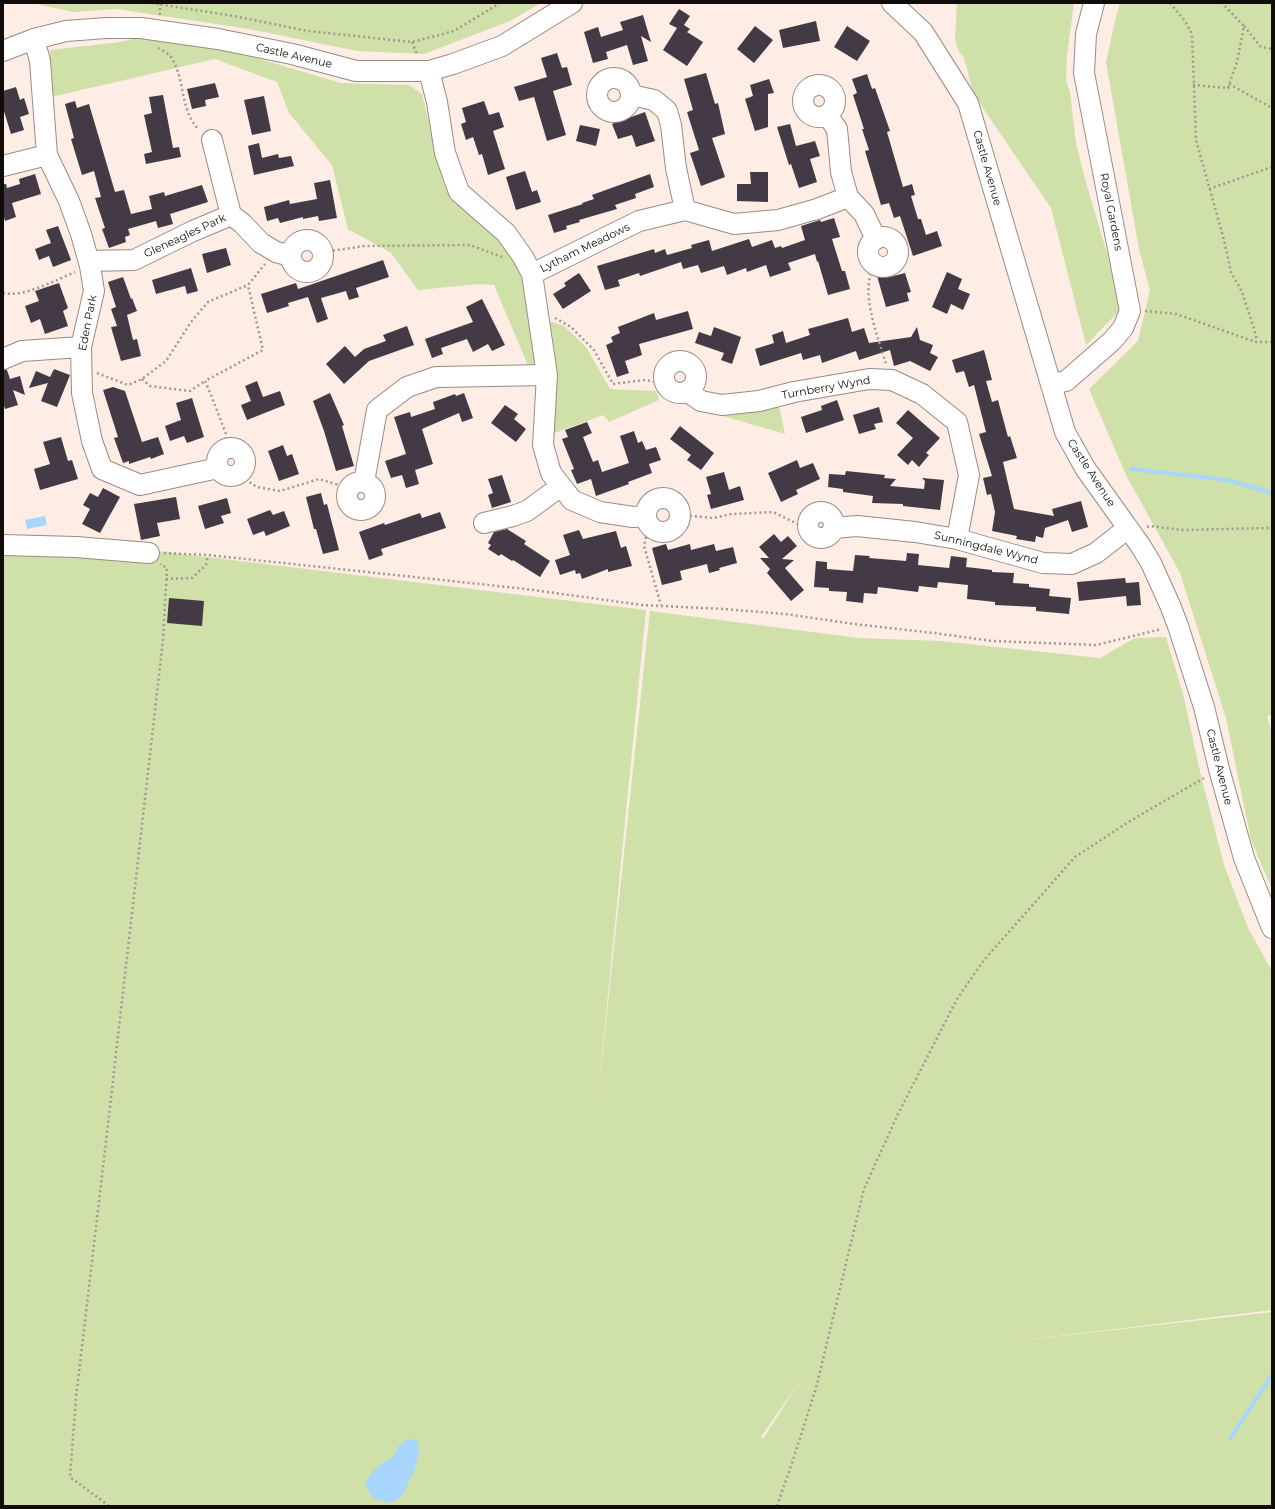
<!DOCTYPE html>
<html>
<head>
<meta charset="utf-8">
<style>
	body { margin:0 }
	#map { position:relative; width:1275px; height:1509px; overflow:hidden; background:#fdede5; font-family:Montserrat,sans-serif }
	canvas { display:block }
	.frame { position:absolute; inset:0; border:4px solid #110c09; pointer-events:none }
</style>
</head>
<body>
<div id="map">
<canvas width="1275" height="1509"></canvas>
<div class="frame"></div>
</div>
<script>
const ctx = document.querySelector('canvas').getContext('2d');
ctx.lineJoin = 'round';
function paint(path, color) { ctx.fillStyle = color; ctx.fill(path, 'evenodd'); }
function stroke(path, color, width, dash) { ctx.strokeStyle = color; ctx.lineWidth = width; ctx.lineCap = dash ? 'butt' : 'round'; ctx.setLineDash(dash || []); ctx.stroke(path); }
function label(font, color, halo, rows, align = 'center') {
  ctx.font = font + ' Montserrat,sans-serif'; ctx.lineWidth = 4; ctx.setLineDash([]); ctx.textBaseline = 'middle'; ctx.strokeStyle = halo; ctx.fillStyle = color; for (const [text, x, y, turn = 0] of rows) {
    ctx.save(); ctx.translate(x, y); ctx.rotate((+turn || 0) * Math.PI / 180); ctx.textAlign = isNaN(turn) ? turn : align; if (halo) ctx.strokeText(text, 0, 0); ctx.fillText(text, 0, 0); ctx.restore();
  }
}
paint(new Path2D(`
	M32,3h509l-31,18 -86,33 -67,-3 -108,-22 -132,-20 -44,3z
	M957,3h117l-7,52 -1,25 4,12 6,52 11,42 36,121 -37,38 -35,-137 -77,-113 -10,-37 -6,-8 -3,-12z
	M1120,3h152v711l-5,2 5,19v154l-21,-49 -25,-122 -46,-145 -54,-98 -37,-86 49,-48 12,-51 -11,-41 -33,-187 9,-41z
	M142,37l74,9 125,37 68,2 13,9 22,91 19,23 43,35 19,42 6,43 3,37 -5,3 -35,-83 -16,-1 -60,6 -27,-37 -43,-24 -16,-64 -43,-52 -12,-31 -62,-23 -164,38 -1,-47 70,-8z
	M547,320l17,6 22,21 24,42 46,2 3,9 -50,22 -6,-7 -54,20z
	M778,401l7,33 -106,-31 48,5z
	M3,545l146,5 497,60 -49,495 53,-494 209,27 81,3 160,17 35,-20 31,-1 17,57 18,82 23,89 24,63 24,43v339l-263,32 263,-30v194h-1269zM802,1378l-39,61 -2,-2z`), '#cfe0a8');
paint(new Path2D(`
	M45,516l2,9 -20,4 -2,-9z
	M408,1439l9,1 2,11 -4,18 -13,27 -11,7c-15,-3 -20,-3 -26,-19l5,-10 11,-10 13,-8 5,-11z`), '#a8d6fd');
stroke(new Path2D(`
	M1131,469l97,11 44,13
	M1230,1439l42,-64`), '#a8d6fd', 4);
paint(new Path2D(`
	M679,9l11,7 -6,9 6,4 -3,3 16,10 -16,24 -24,-16 14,-22 -8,-4z
	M643,15l8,27 -10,-6 7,25 -15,4 -6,-20 -21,7 2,7 -15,4 -9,-31 14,-5 3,10 22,-7 -3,-8z
	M816,21l4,20 -37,7 -4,-18z
	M755,26l18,14 -19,23 -17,-14z
	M847,26l23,15 -13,20 -23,-14z
	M557,53l5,15 5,-1 5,18 -19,6 13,44 -19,6 -13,-44 -15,4 -5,-14 33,-10 -6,-19z
	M706,73l9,31 3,-1 7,31 -13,4 13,39 -24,9 -11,-33 9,-3 -12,-38 6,-2 -9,-31z
	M867,74l5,15 3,-1 15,43 -3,1 16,55 9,-3 3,11 -4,1 7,23h3l5,16 11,-4 5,15 -29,10 -13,-40 -6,2 -5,-15 -8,2 -16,-54 4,-1 -7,-21h2l-11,-34 4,-2 -5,-14z
	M769,79l5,14 -6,1v33l-13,4 -10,-32 8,-3 -3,-11z
	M215,83l4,14 -14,3 1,6 -14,3 -5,-20z
	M16,87l4,13 4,-2 5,16 -9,3 4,13 -13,4 -8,-26v-17z
	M163,95l10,53 6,-1 2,10 -35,7 -2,-10 8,-2 -8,-37 8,-2 -3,-16z
	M264,96l7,35 -19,4 -8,-35z
	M75,101l2,7 12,-4 26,88 9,-2 7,24 21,-5 -3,-13 15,-4 1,4 37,-11 6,17 -38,12 3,10 -15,4 -2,-7 -28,8 2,6 -5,2 1,5 -17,6 -7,-19 3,-1 -10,-30 6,-1 -7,-26 -12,4 -11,-36 3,-1 -9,-34z
	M484,101l5,14 10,-3 5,15 -11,4 12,38 -17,6 -6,-21 -3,1 -6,-18 -7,3 -5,-16 5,-2 -4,-14z
	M645,112l10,29 -19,6 -4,-12 -14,4 -6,-15z
	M790,124l6,22 19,-5 5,15 -10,3 7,23 -18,6 -8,-24 -2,1 -12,-38z
	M580,125l20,4 -4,17 -20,-5z
	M259,143l3,15 16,-4 1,4 12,-2 3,10 -40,9 -6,-29z
	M525,171l7,21 5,-2 4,12 -25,8 -10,-33z
	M750,172h18v30l-31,-1v-17h14z
	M35,174l6,20 -29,9 4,14 -11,4 -2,-8v-29h3l1,4 13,-4 -1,-5z
	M650,174l4,13 -19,7 1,4 -21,7 2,4 -38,11 1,2 -14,4 1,3 -13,4 -6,-18 35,-11 -1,-1 12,-4 -2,-4z
	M330,180l7,38 -18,3 -1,-5 -15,3v-2l-23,6 -2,-5 -11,3 -3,-14 25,-7 1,4 27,-5 -3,-16z
	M834,218l6,19 -8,2 10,32h3l5,18 -22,6 -10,-34 -1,1 -2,-8 -27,9 3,7 -21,7 -4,-12 -19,7 -1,-4 -19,7 -3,-9 -23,7 -3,-8 -15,4 -2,-7 -41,14 -1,-3 -21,7 2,6 -15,4 -8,-24 57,-17 1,4 10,-4 2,6 25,-7 -1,-3 18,-5 3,11 37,-12 3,8 20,-7 3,8 6,-2 1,2 23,-8 -4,-14 19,-6 1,2z
	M58,226l13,34 -18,7 -4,-11 -10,4 -4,-11 16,-6 -5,-13z
	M226,248l5,17 -24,8 -5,-19z
	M383,260l6,17 -33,11 3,9 -10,3 -3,-9 -25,7 7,21 -11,4 -9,-26 -20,6 1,3 -22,7 -6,-19 35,-11 2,6z
	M191,268l7,23 -11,3 -2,-8 -29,8 -4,-14z
	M888,272l2,5 15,-4 6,19 -4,1 2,8 -23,6 -9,-31z
	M947,272l15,7 -4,10 12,5 -7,16 -12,-6 -4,10 -15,-7z
	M579,273l12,18 -28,18 -10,-15 13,-8 -2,-3z
	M123,277l8,22 1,-1 5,13 -10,4 6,25 4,-1 4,17 -20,5 -10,-34 6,-1 -6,-17 5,-2 -8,-25z
	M59,283l9,25 -5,3 5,15 -23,8 -5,-15 -9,4 -6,-17 14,-5 -4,-10z
	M482,299l23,46 -13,6 -4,-7 -15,8 -6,-13 -26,9 2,6 -11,4 -7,-19 48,-17 -7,-15z
	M688,311l5,18 -54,15 3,11 -17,6 4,12 -12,4 -11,-32 7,-3 -2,-5 9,-4 -2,-6 36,-14 2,7z
	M848,318l4,14 12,-4 5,15 42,-6 6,-10 3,13 13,5 -3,8 8,4 -8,14 -20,-10 -16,5 -4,-16 -31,10 -3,-9 -34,12 -2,-8 -17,5 -2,-7 -41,13 -5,-17 19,-6 -2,-8 11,-4 3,12 24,-8 -2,-6z
	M407,326l7,19 -45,16 -25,23 -18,-20 19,-18 10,11 9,-8 22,-8 -3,-6z
	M714,327l27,10 -9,27 -11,-4 3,-7 -29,-10 4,-11 12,4z
	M984,350l8,30 -6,1 6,21 6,-2 10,37 2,-1 7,22 -14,4 11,47 40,7 -2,-7 29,-8 7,26 -16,5 -4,-12 -23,8 -2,10 -7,-2 -1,6 -19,-3 1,-3 -25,-5 3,-19 -4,-18 -4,1 -4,-17 9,-2 -13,-42 7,-2 -12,-47 -5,2 -5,-16 -8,2 -4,-13z
	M54,369l16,6 -13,32 -16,-6 7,-18 -19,5 7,-17 14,6z
	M3,370h4l3,9 10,-3 5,19 -12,-5 5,15 -13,4 -2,-7z
	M257,381l6,16 17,-6 5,14 -38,15 -6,-15 10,-4 -6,-15z
	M113,387l12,4 17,51 16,-5 6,17 -13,5 -1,-2 -21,7v-3l-6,2 -9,-25 4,-1 -15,-47z
	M330,393l14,32 -2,1 12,40 -18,5 -12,-40 -11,-30z
	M464,393l9,25 -11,4 -3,-9 -37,16 11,35 -18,6 4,14 -13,4 -4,-13 -11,3 -6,-17 21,-7 -12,-37 16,-5 1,5 24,-8 -2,-7 22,-8 1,2z
	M192,398l12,39 -17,6 -3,-7 -14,5 -5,-15 16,-6 -5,-17z
	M837,400l7,20 -38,13 -5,-16 21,-7 -1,-4z
	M505,405l13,9 -4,5 12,10 -10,13 -25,-19z
	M879,407l4,15 -9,2 2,5 -17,5 -6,-19z
	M908,410l32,28 -14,15 3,2 -10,12 -7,-7 -4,5 -11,-10 16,-17 -17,-15z
	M587,422l5,11 -9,4 10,25 5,-2 4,12 27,-9 -9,-27 14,-5 4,12 4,-2 4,9 10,-3 5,13 -12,4 3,9 -24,9 1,2 -33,12 -5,-17 -14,5 -6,-14 3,-1 -12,-30 6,-2 -3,-7z
	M680,426l34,27 -13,17 -14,-10 4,-5 -21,-16z
	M61,437l7,24 4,-1 6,19 -38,11 -6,-21 16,-5 -7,-22z
	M283,445l4,11 5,-2 7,20 -20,7 -11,-30z
	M797,460l3,8 13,-5 7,16 -24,11 2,4 -17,8 -13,-29z
	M846,471l39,4 -1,3 12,1 -6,7 34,3 1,-8 -3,-3 22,2 -4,30 -37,-4v-2l-31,-1 1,-7 -30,-4v-3l-15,-2 1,-13 16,1z
	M724,472l5,18 11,-4 4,14 -33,9 -4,-14 4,-1 -5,-17z
	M502,475l9,27 -19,6 -4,-13 5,-2 -5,-14z
	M103,488l17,9 -20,36 -18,-9 8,-15 -7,-4 7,-12 8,4z
	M321,493l3,12 3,-1 12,46 -16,4 -7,-25h-2l-8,-32z
	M176,497l4,22 -23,4 3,13 -19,4 -7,-36z
	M227,498l4,15 -10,3 3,7 -19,6 -7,-23z
	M270,510l3,5 11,-4 6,15 -24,10 -2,-5 -11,4 -6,-16z
	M440,512l6,16 -65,21 2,6 -14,5 -10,-28 25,-9 1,2 35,-12 2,5z
	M507,529l19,12 -2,3 26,17 -10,16 -27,-17 -1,1 -11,-7 -2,2 -11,-7 3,-4 -3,-2 6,-11z
	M579,530l4,9 33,-8 5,17 5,-2 6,20 -24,6v-3l-26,10 -2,-6 -4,1 -1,-4 -15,5 -5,-15 15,-5 -7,-20z
	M774,534l7,8 7,-6 9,10 -15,13 12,1 -9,8 19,22 -13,11 -24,-28 3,-4 -10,-11h9l-10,-11z
	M666,544l2,6 22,-6 1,6 23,-6 2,7 17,-4 4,16 -18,5 1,2 -11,3 -2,-9 -27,7 2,9 -20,5 -10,-37z
	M907,553l12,1 -1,11 31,3 2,-12 16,2 -1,9 26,3v2l22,1 -1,10 16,1v3l21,2 -1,7 22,2 -2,16 -33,-3v-4l-41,-2v-3l-28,-3 1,-14 -30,-3 -1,6 -18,-2 -1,6 -40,-5 -1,7 -13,-1 -1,10 -17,-2 1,-9 -18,-1v-3l-15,-1 2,-26 11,1v7l26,2 2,-16 15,1 -1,2 37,3z
	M1125,578l1,5 13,-1 2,23 -14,1 -1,-10 -47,5 -2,-19z
	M169,598l35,3 -2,25 -35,-3z`), '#433a45');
const minor = new Path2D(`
	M892,3l31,29 45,71 97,329 20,36 55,77 11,18 19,42 8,21 26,81 15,62 25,89 28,70
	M34,39l6,22 7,94 22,46 12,33 9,32 4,25 -13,56 1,46 10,48 10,28 38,16 78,-17
	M3,51l31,-12 32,-8 40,-3h35l77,11 74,15 64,17h73l24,-7 49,-18 70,-43
	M429,71l8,31 8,51 14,39 47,41 17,24 9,17
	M597 95a17 17 0 1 1 34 0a17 17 0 1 1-34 0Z
	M803 101a16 16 0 1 1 32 0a16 16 0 1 1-32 0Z
	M631,95l23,5 13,11 4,14 5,43 9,42
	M827,115l10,14 4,43 7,25 16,17 12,25
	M212,140l19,75
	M3,166l44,-11
	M868 252a15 15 0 1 1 30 0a15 15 0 1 1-30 0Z
	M291 256a16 16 0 1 1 32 0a16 16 0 1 1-32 0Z
	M89,261l45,-1 59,-29 38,-16 11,8 19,20 15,9 15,4
	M3,359l19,-8 59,-4
	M664 377a16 16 0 1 1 32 0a16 16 0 1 1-32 0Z
	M1051,384l15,-3 46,-40 11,-13 7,-17 -46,-238 2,-39 8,-31
	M687,391l14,10 21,4 37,-4 35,-9 75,-13 23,1 30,14 35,28 12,53 -12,64
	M217 462a14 14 0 1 1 28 0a14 14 0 1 1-28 0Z
	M364,482l13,-72 30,-23 29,-10 111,-2
	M347 496a14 14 0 1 1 28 0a14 14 0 1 1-28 0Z
	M646 515a17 17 0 1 1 34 0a17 17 0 1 1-34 0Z
	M808 525a13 13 0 1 1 26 0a13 13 0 1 1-26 0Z
	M646,516l-13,1 -33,-5 -28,-12 -21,-27 -8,-28 4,-70 -15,-101 107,-53 46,-11 49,14 44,-4 39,-11 31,-12
	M484,523l29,-7 14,-5 34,-25
	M833,528l24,-2 58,6 42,7 86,24 29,1 24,-11 32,-25
	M3,545l73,2 73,6`);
stroke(minor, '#998b83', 22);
stroke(new Path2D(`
	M151,3l83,13 74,15 104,11 42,-11 46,-28
	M1170,3l15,18 7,13 4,106 28,100 7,32 11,20 14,43v7
	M160,15v-11
	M1244,26l17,21 11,2
	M412,42l5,12
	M158,48c4,2 10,5 13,9 15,23 8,52 28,73
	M1229,84l43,24
	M1193,85l35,3 9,-26 7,-36 -22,-23
	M1209,189l63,-22
	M323,252l42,-6 105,-1 32,12
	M876,265c-19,21 3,75 10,99
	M3,293c20,5 53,-13 72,-21
	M1145,311l31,3 80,28h16
	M555,318l16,9 23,23 19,34 32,-4 19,3
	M97,373l31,12 14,-6 24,-18 25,-39 17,-20 40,-17 17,-21
	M142,379l8,7 40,5 15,-10
	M226,449v-15l-15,-39 -6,-14 58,-31 -15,-65
	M237,474l20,13 23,4 39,-12 30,9
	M680,515l33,3 19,-4 41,-2 35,17
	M1147,527l3,-1 33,4 86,-2 3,-1
	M647,532l-3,14 17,59
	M164,553l44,2 318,34 116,16 82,4 61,5 69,10 80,9 59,8 103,4 66,-16
	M166,579l26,-1 14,-13 2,-10
	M109,1506l-39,-29 6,-79 31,-265 56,-493 4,-72 -7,-4
	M777,1506l14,-40 25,-78 48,-199 34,-75 59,-115 27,-39 91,-103 55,-36 74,-43`), '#a29791', 2.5, [2, 3]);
stroke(minor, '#fff', 20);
label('11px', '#110c09', '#fff', [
	["Castle Avenue",294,56,13],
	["Castle Avenue",987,168,74],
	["Royal Gardens",1111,212,79],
	["Gleneagles Park",185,236,-25],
	["Lytham Meadows",585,248,-26],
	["Eden Park",88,323,-79],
	["Turnberry Wynd",826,388,-10],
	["Castle Avenue",1091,473,57],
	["Sunningdale Wynd",986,548,14],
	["Castle Avenue",1219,767,76]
]);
</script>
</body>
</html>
